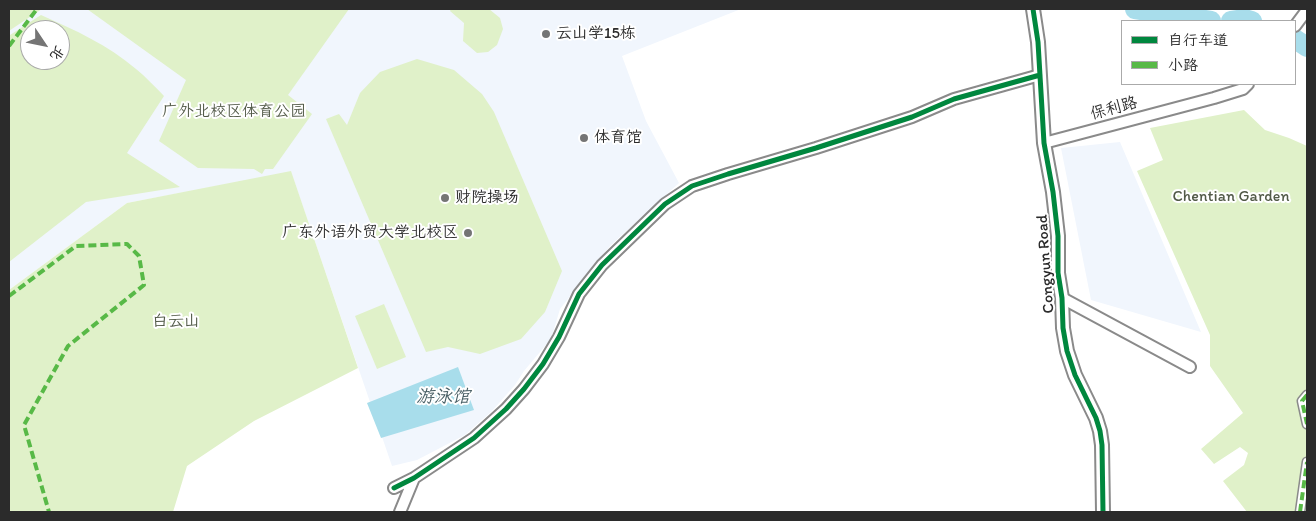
<!DOCTYPE html>
<html>
<head>
<meta charset="utf-8">
<style>
	body { margin:0 }
	#map { position:relative; width:1316px; height:521px; overflow:hidden; background:#fff; font-family:Itim,"LXGW WenKai TC",sans-serif }
	canvas { display:block }
	.frame { position:absolute; inset:0; border:10px solid #2b2b2b; pointer-events:none }
	.legend { position:absolute; left:1121px; top:20px; width:175px; height:65px; box-sizing:border-box; background:#fff; border:1px solid #aaa; margin:0; padding:6px 9px; list-style:none; font-size:15px; color:#2b2b2b }
	.legend li { display:flex; align-items:center; gap:10px; height:25px }
	.legend b { width:25px; border:1px solid #aaa }
	.north { position:absolute; left:20px; top:20px; width:50px; height:50px; box-sizing:border-box; background:#fff; border:1px solid #aaa; border-radius:50%; rotate:124deg; font-size:14px; font-weight:700; line-height:20px; text-align:center; color:#2b2b2b }
	.north::after { content:''; display:block; margin:auto; width:18px; height:22px; background:#757575; clip-path:polygon(50% 0,100% 100%,50% 72%,0 100%) }
</style>
</head>
<body>
<div id="map">
<canvas width="1316" height="521"></canvas>
<div class="frame"></div>
<ul class="legend">
<li><b style="height:6px;background:#00873e"></b>自行车道</li>
<li><b style="height:6px;background:#58b947"></b>小路</li>
</ul>
<div class="north">北</div>
</div>
<script>
const ctx = document.querySelector('canvas').getContext('2d');
ctx.lineJoin = 'round';
function paint(path, color) { ctx.fillStyle = color; ctx.fill(path, 'evenodd'); }
function stroke(path, color, width, dash) { ctx.strokeStyle = color; ctx.lineWidth = width; ctx.lineCap = dash ? 'butt' : 'round'; ctx.setLineDash(dash || []); ctx.stroke(path); }
function label(font, color, halo, rows, align = 'center') {
  ctx.font = font + ' Itim,"LXGW WenKai TC",sans-serif'; ctx.lineWidth = 4; ctx.setLineDash([]); ctx.textBaseline = 'middle'; ctx.strokeStyle = halo; ctx.fillStyle = color; for (const [text, x, y, turn = 0] of rows) {
    ctx.save(); ctx.translate(x, y); ctx.rotate((+turn || 0) * Math.PI / 180); ctx.textAlign = isNaN(turn) ? turn : align; if (halo) ctx.strokeText(text, 0, 0); ctx.fillText(text, 0, 0); ctx.restore();
  }
}
paint(new Path2D(`
	M42,9h699l-119,47 24,65 33,62 -69,63 -50,63 -9,30 -27,32 -9,14 -24,27 -26,23 -48,25 -25,6 -101,-294 -164,31 -118,87v-259zM30,30h30v30h-30z
	M1120,142l81,190 -110,-32 -30,-152z`), '#f1f6fd');
paint(new Path2D(`
	M9,9h33l-33,22z
	M87,9h262l-61,86 24,19 -39,55h-8l-3,5 -8,-5 -56,-1 -39,-27 27,-61z
	M451,9h38l11,9 3,11 -6,16 -9,7 -11,1 -14,-12 1,-18 -14,-12z
	M41,15c34,15 67,30 95,54 10,8 19,18 28,27l-37,57 53,34 -94,15 -77,60v-224l1,-3zM30,30h30v30h-30z
	M417,59l37,11 28,24 12,18 68,159 -17,41 -24,27 -41,15 -32,-7 -22,5 -100,-233 13,-5 8,11 13,-32 20,-21z
	M1244,110l21,20 24,8 18,8v366h-60l-24,-31 21,-16 4,-12 -8,-6 -26,17 -13,-15 42,-36 -33,-47v-31l-73,-164 26,-11 -13,-32z
	M291,171l67,197 -104,53 -67,45 -14,46h-164v-222l118,-87z
	M384,304l22,53 -29,12 -22,-53z`), '#e0f1c9');
paint(new Path2D(`
	M458,367l16,43 -93,28 -14,-35z`), '#a8ddeb');
stroke(new Path2D(`
	M1135,9l76,12
	M1231,21l14,-2 7,2
	M1295,39l12,8`), '#a8ddeb', 20);
const pedestrian = new Path2D(`
	M1307,395l-5,6 5,23
	M1300,512l7,-50`);
const minor = new Path2D(`
	M1295,26l12,-16
	M1044,143l170,-45 29,-9 5,-5
	M1062,298l128,69
	M394,488l20,-10 60,-40 32,-29 18,-20 19,-25 16,-27 20,-43 23,-29 63,-61 27,-18 36,-12 88,-26 96,-31 42,-18 86,-24
	M400,512l14,-34`);
const tertiary = new Path2D(`
	M1033,9l5,33 6,101 9,49 5,44v37l4,25 1,30 4,23 8,24 21,43 4,13 2,14 1,67`);
stroke(pedestrian, '#8a8a8a', 11);
stroke(minor, '#8a8a8a', 14);
stroke(tertiary, '#8a8a8a', 16);
stroke(pedestrian, '#fff', 8);
stroke(minor, '#fff', 10);
stroke(tertiary, '#fff', 12);
stroke(new Path2D(`
	M9,46l28,-37
	M9,296l67,-50 51,-2 12,12 5,29 -76,61 -44,79 25,87
	M1307,395l-5,6 5,23
	M1300,512l7,-50`), '#58b947', 4, [8, 4]);
stroke(new Path2D(`
	M1033,9l5,33 6,101 9,49 5,44v37l4,25 1,30 4,23 8,24 21,43 4,13 2,14 1,67
	M394,488l20,-10 60,-40 32,-29 18,-20 19,-25 16,-27 20,-43 23,-29 63,-61 27,-18 36,-12 88,-26 96,-31 42,-18 86,-24`), '#00873e', 5);
for (const [x, y, r, color] of [
	[546,34,5,"#757575"],
	[584,138,5,"#757575"],
	[445,198,5,"#757575"],
	[468,233,5,"#757575"]
]) { const dot = new Path2D(); dot.arc(x, y, r, 0, 2 * Math.PI); ctx.fillStyle = color; ctx.fill(dot); stroke(dot, '#fff', 2); }
label('16px', '#2b2b2b', '#fff', [
	["云山学15栋",556,34],
	["体育馆",594,138],
	["财院操场",455,198],
	["广东外语外贸大学北校区",458,233,"right"]
], 'left');
label('16px', '#2b2b2b', '#fff', [
	["保利路",1114,109,-15],
	["Congyun Road",1046,264,-94]
]);
label('16px', '#525a48', '#fff', [
	["广外北校区体育公园",234,112],
	["Chentian Garden",1231,197],
	["白云山",176,322]
]);
label('italic 18px', '#455c62', '#fff', [
	["游泳馆",443,397]
]);
</script>
</body>
</html>
